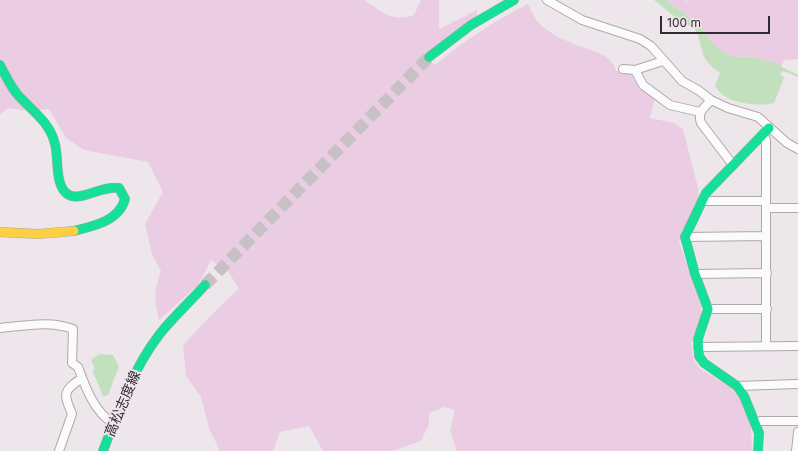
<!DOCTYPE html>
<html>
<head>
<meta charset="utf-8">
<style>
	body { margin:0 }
	#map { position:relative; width:798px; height:451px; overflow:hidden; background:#ede7ec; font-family:Inter,sans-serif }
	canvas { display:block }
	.scale { position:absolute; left:660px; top:16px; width:110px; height:18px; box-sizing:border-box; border:2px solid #302b2f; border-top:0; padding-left:5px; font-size:12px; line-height:14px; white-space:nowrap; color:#302b2f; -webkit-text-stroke:3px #f0e4ed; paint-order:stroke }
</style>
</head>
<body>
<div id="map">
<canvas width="798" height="451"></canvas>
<div class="scale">100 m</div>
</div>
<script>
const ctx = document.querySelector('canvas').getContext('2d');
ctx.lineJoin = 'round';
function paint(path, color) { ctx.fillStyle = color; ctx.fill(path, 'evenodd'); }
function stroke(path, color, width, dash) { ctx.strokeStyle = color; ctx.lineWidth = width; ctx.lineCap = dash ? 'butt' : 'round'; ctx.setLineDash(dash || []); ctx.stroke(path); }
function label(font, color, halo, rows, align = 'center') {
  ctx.font = font + ' Inter,"Noto Sans JP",sans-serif'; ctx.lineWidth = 4; ctx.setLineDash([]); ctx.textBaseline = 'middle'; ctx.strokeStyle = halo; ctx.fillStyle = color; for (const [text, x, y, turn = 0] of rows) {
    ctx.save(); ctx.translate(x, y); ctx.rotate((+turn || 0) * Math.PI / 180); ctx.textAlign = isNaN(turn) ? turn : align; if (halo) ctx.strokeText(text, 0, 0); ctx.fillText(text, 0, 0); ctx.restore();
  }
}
paint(new Path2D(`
	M0,0h364c17,11 29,23 50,15l7,-15h18v29l38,-19v7l-51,40 9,8c29,-24 59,-44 93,-61 3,6 6,14 11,19 9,10 25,17 37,22 15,6 36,8 40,26l14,1 6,11 19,16 -5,19 24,5 9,6 14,55 3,18 -17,27 -4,13 22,64v12l-10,26 3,16 5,8 30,18 11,12 11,27 1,26h-295l-7,-20 5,-21 -11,-3 -15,6v11l-8,17 -29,10h-69l-14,-25 -29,6 -7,19h-53l-11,-23 -8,-31 -15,-21 -3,-31 37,-39 19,-17 -11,-18 -17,-11 -13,25 -39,35c-5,-19 -5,-30 2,-49l-9,-17 -7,-30 18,-32 -15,-30 -64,-12 -18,-12 -17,-29 -20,2 -20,-3 -9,6z
	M666,0h19l1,3 1,-3h111v59l-14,1 -3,7 -8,-5 -22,-5 -22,-1 -16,-12 -14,-19z`), '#eacce3');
paint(new Path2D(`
	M654,0h12l33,25 14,19 16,12 22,1 22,5 15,8 -1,3 -4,-2 -3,3 4,4 -10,25c-17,4 -49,1 -59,-17l5,-13c-23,-16 -15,-23 -25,-44l-19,-11z
	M99,354l14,1 6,11 -11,29 -5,1 -10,-24 1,-5 -3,-7z`), '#c2e0be');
stroke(new Path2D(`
	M787,71l11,5`), '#c2e0be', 2);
stroke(new Path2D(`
	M205,285l224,-228`), '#c7c1c6', 12, [12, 6]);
const street = new Path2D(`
	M547,0l35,20 58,19 11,7 31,35 16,9 13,10 17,8 30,9 29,26 11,6
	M623,69l12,1 8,15 27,20 30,7
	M635,70l28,-9
	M711,100c-7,8 -14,12 -10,23l32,42
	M763,134l3,6v206
	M704,201h62
	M766,208h32
	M685,237l81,-1
	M695,274l72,-1
	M708,309h59
	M0,328c25,-2 49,-8 73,1l-1,34 6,4c7,19 16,45 35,56
	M698,347l100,-1
	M737,386l61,-2
	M756,423l5,-2h37
	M59,451l13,-37c-9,-21 -9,-23 10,-36
	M796,451l2,-19`);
const fast = new Path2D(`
	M429,57l42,-32 43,-25
	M0,65c5,10 10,20 17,29 14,16 33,28 38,50 4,14 -1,43 14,51 11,7 33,-10 50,-7l6,11c-6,22 -31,27 -51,32
	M103,451c15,-40 30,-82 56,-116 14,-18 31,-33 46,-50
	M758,451l1,-18 -15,-37 -7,-10 -33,-23 -5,-7 -1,-17 10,-30 -13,-35 -10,-37 21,-44 63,-65`);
const slow = new Path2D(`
	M0,232l38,2 36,-3`);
stroke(street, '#ada8ac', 10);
stroke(fast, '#ada8ac', 10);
stroke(slow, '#ada8ac', 10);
stroke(street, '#fcfbfc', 8);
stroke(fast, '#16e098', 9);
stroke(slow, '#ffcf43', 9);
label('14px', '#302b2f', '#f0e4ed', [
	["高松志度線",123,404,-67]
]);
</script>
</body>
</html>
